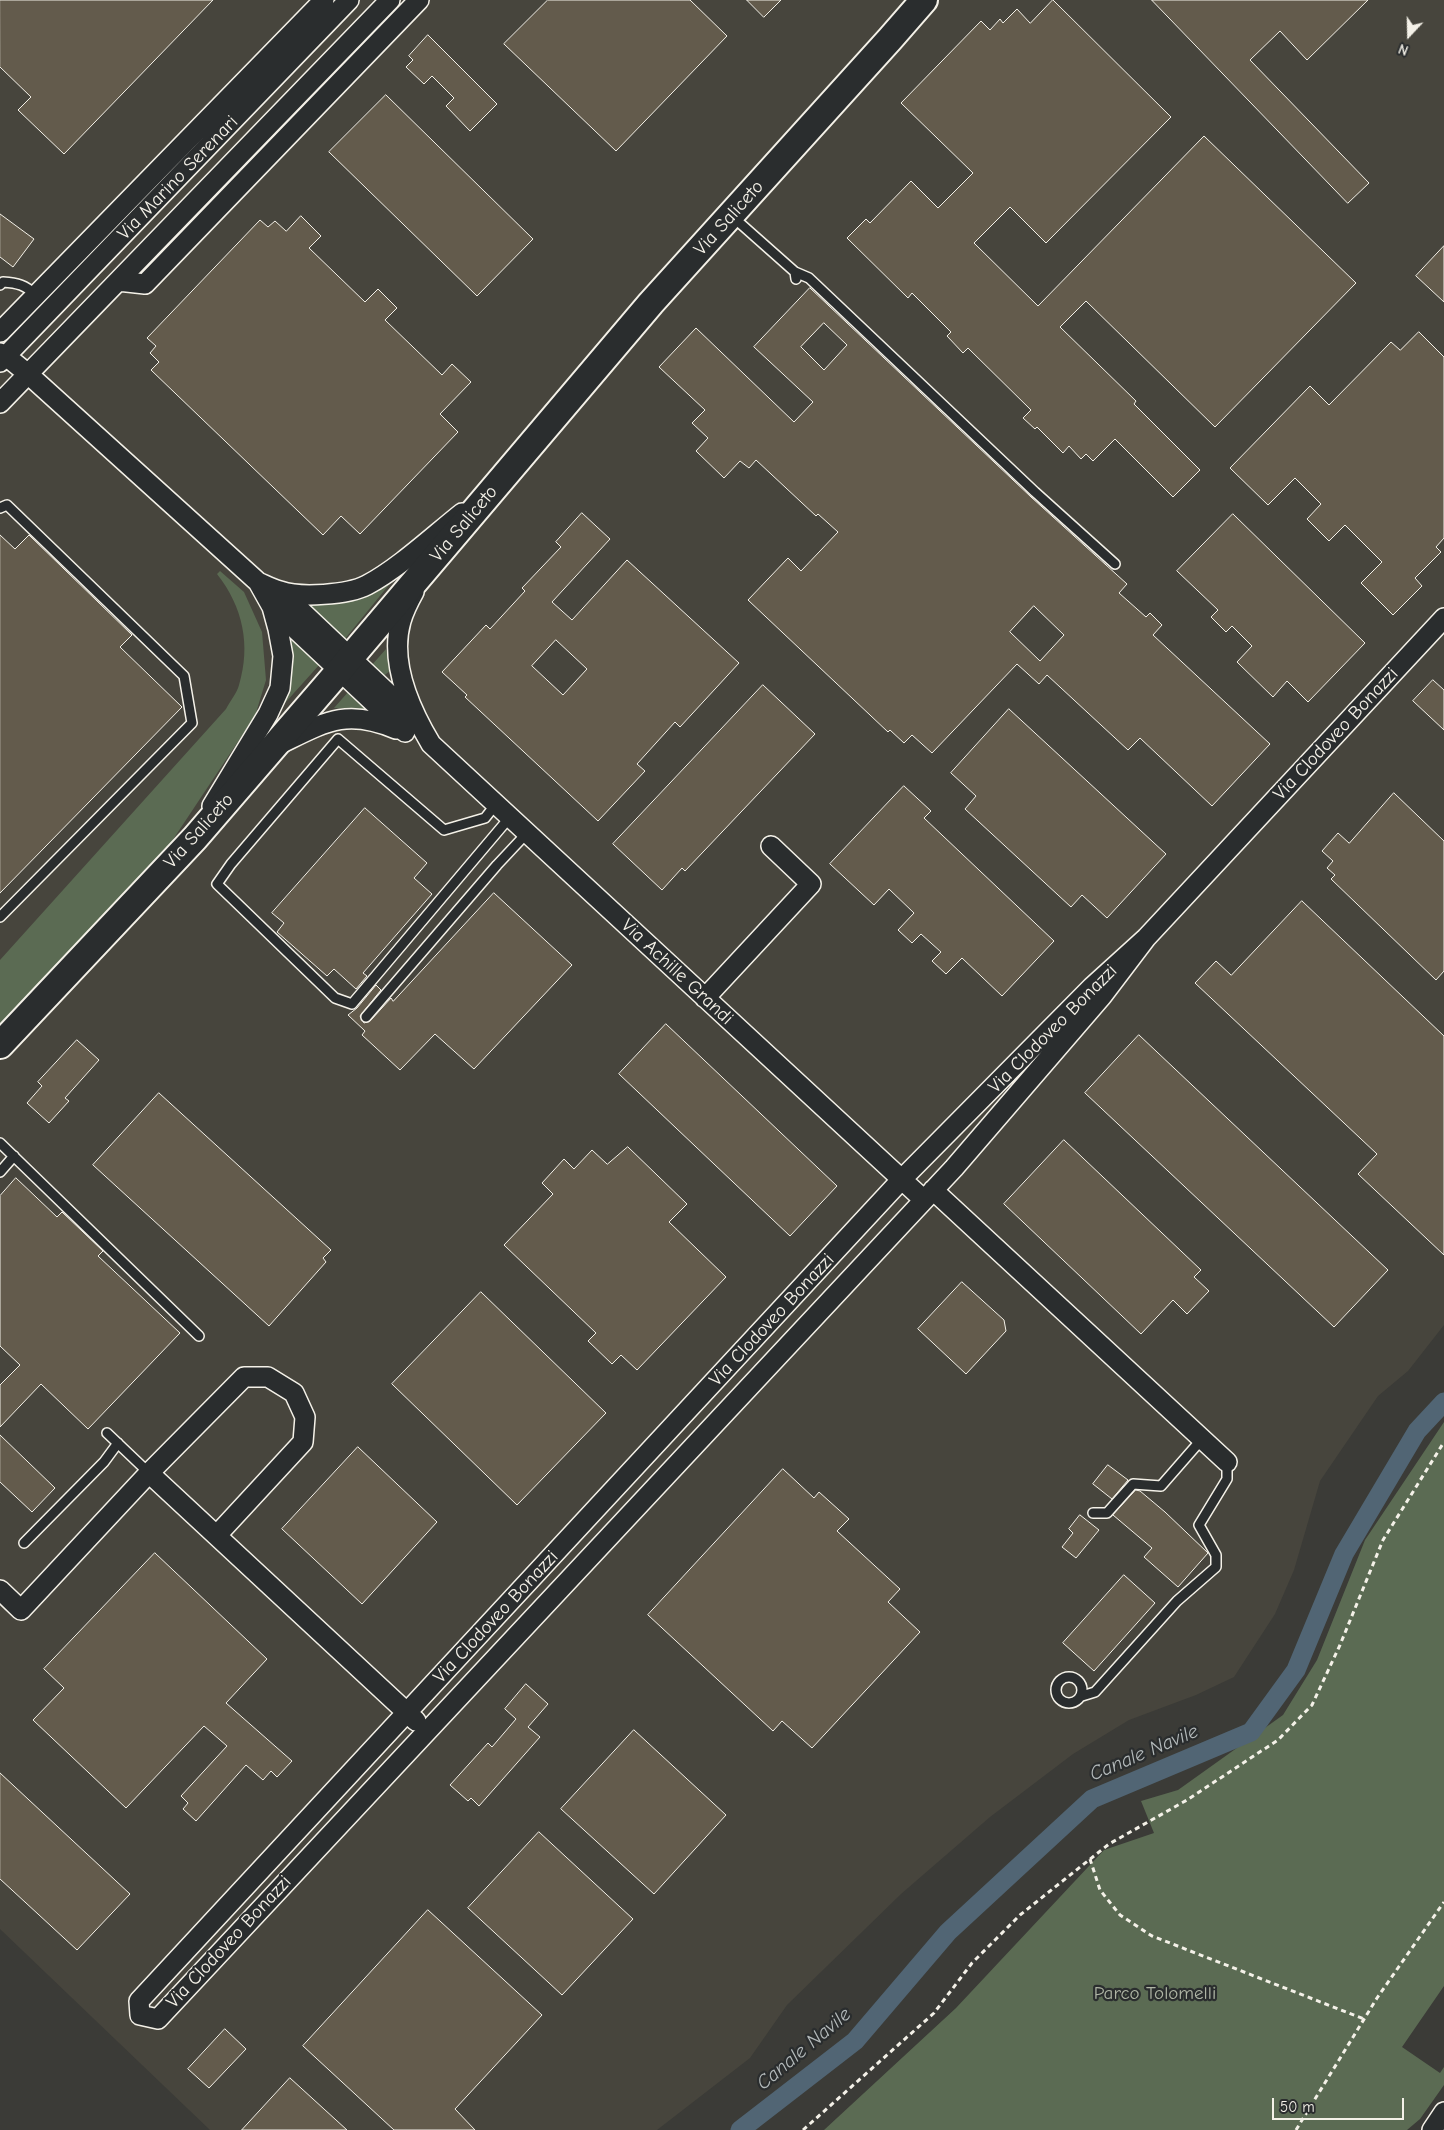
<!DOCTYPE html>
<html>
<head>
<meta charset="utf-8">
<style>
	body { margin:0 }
	#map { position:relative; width:1444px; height:2130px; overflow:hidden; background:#3b3b37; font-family:"Comic Neue",sans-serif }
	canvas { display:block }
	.north { position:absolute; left:1384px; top:10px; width:50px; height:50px; -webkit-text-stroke:4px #2a2d2e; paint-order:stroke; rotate:201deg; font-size:14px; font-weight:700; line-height:20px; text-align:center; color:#f4f1e8 }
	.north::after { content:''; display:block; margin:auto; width:18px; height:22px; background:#f4f1e8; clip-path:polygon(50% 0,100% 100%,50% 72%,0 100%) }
	.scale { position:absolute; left:1272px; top:2098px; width:132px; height:22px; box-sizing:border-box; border:2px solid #f4f1e8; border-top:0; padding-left:6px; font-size:15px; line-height:18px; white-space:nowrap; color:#f4f1e8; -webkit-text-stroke:4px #2a2d2e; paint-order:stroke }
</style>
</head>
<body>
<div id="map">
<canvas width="1444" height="2130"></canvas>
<div class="north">N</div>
<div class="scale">50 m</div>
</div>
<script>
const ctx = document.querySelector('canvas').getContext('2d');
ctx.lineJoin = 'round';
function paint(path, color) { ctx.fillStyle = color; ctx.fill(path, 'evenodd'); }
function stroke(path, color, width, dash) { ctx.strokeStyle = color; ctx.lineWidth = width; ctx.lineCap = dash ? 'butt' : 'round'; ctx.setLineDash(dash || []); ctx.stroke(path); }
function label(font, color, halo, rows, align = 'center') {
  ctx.font = font + ' "Comic Neue",sans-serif'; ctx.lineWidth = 4.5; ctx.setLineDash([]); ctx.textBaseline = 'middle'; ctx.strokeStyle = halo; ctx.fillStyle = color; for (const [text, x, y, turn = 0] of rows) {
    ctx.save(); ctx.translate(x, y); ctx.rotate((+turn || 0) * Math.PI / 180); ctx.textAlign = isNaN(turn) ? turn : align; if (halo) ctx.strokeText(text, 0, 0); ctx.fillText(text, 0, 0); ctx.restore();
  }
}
paint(new Path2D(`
	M0,0h1444v1325l-36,46 -30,25 -58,85 -26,89 -19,44 -41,63 -38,18 -67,25 -56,34 -83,63 -89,77 -114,111 -37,53 -93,72h-447l-210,-201z`), '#47453d');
paint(new Path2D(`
	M220,571l24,21 18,40 4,48 -11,36 -89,134 -166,179v-69l226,-251c4,-8 11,-16 13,-24 12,-40 4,-78 -22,-111z
	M397,575l-53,65 -41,-38c43,2 58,-2 94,-27z
	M291,641h4l25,23 -35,39 3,-16v-42z
	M386,649l4,22 -8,6 -11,-11z
	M349,691l19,19 -34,-2z
	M1444,1422v564l-42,61 38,26 4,-6v18l-24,34 -13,11h-583l132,-122 148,-158 50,-17 -13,-32 37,-11 105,-75 34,-55 48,-120z`), '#5b6b53');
stroke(new Path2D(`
	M740,2130l115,-89 93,-109 144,-133 159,-67 45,-62 48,-116 73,-123 27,-29`), '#516574', 19);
const building = new Path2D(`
	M0,0h213l-149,154 -46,-44 13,-13 -31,-30z
	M548,0h142l37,36 -111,115 -112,-107z
	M747,0h34l-17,17z
	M1053,0l118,117 -125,126 -36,-36 -36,36 64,63 166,-170 152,147 -141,144 -129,-126 -26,26 76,74 -2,3 66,66 -27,27 -58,-58 -22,22 -7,-7 -5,5 -12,-13 -6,7 -26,-26 -2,2 -12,-11 8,-8 -63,-62 -5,5 -16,-17 4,-4 -39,-39 -4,5 -61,-60 19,-19 4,4 41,-42 27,27 35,-35 -72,-70 80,-82 9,9 10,-11 3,4 14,-14 13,14z
	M1152,0h216l-61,60 -27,-29 -30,29 119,123 -21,20z
	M428,35l69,69 -27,27 -24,-25 8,-8 -22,-22 -8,8 -18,-17 7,-7 -4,-4z
	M386,95l147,144 -56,57 -148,-144z
	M0,214l34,25 -21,28 -13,-10z
	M301,216l20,20 -12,12 56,54 13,-13 19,19 -12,12 57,55 10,-11 19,18 -31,32 18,18 -98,102 -19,-18 -18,19 -172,-165 8,-8 -9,-9 6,-7 -9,-8 113,-118 8,7 7,-6 11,10z
	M1444,246v56l-28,-26z
	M810,288l221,209 96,87 -8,9 27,24 4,-4 12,12 -9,10 117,109 -58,62 -72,-68 -12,12 -81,-75 -8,9 -22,-20 -85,89 -20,-18 -8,8 -14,-13 -2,2 -140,-132 40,-42 13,13 37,-39 -20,-18 -2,2 -60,-56 -7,8 -9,-7 -16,17 -28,-27 12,-13 -16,-15 13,-13 -46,-43 37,-39 98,94 19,-20 -59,-55zM824,323l23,22 -23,25 -23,-23zM1034,606l30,29 -24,26 -30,-29z
	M1419,332l25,25v181l-8,9 5,5 -26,26 7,8 -29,29 -32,-32 21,-21 -37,-37 -16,16 -22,-22 14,-15 -26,-26 -27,27 -38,-37 80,-82 19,19 62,-63 9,8z
	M582,513l28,26 -58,63 20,18 55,-60 112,103 -59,64 -5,-5 -38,42 8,7 -47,50 -133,-124 2,-2 -25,-23 44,-47 4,4 35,-38 -3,-3 39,-41 -5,-5zM556,640l31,29 -24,26 -31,-29z
	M1233,514l132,129 -57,59 -21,-21 -14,16 -36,-35 15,-16 -20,-20 -6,6 -15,-15 7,-7 -41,-39z
	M0,535l15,14 14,-14 103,100 -12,12 62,60 -182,186z
	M1433,680l11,10v40l-31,-29z
	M763,685l52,49 -130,137 -3,-3 -20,22 -49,-46z
	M1009,709l157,145 -59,64 -25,-23 -11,12 -106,-98 11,-13 -25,-23z
	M904,786l27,25 -7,7 130,123 -52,55 -40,-38 -16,16 -14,-13 9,-9 -20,-18 -9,9 -14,-13 16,-17 -25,-24 -15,16 -44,-41z
	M1394,793l50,48v130l-8,9 -105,-101 4,-4 -8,-7 6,-7 -11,-10 16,-18 11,10z
	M365,808l62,55 -13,15 18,16 -69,79 4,3 -11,13 -22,-20 -7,7 -50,-44 7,-9 -12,-10z
	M494,893l78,72 -98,104 -39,-35 -35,36 -38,-35 3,-4 -17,-16 9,-7 19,-23 5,5 -21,26 4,7 6,-2 21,-23 2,3z
	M1302,901l142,135v219l-86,-81 19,-20 -182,-171 21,-22 15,14z
	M666,1024l171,162 -47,50 -171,-162z
	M1139,1035l249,235 -54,57 -249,-234z
	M77,1040l22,20 -34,38 4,3 -20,22 -22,-20 15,-17 -4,-4z
	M159,1093l172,157 -8,8 3,4 -57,64 -176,-161z
	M1064,1140l137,130 -7,7 15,14 -22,23 -14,-14 -32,34 -137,-130z
	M628,1147l59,57 -18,18 57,55 -89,93 -16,-15 -9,9 -24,-23 8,-8 -92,-88 49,-51 -11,-11 22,-24 10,10 18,-19 15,14z
	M16,1178l41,39 5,-5 41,39 -5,5 82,77 -92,96 -47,-45 -41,43v-42l20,-20 -20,-19v-150z
	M962,1282l42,38 2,11 -40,43 -48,-45z
	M481,1292l125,121 -89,92 -125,-121z
	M0,1435l55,53 -23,24 -32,-30z
	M358,1447l79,75 -75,82 -80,-75z
	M1108,1465l20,15 -16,19 -19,-15z
	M783,1469l31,29 5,-6 30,27 -12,12 63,58 -12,13 32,30 -108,116 -30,-27 -9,10 -125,-116z
	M1136,1490l4,1 25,21 43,41 -30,34 -34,-30 8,-9 -39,-33z
	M1080,1515l19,15 -23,28 -14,-11 11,-14 -4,-4z
	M155,1553l112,106 -41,44 66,58 -15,16 -6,-6 -8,9 -17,-15 -50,56 -13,-12 5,-6 -7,-7 46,-50 -23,-20 -78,82 -93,-88 31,-32 -20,-19z
	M1124,1575l31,28 -61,68 -31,-28z
	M526,1684l22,20 -20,23 12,10 -61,69 -8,-8 -3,3 -18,-16 38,-42 4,4 24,-28 -11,-10z
	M634,1730l92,85 -72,79 -93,-85z
	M0,1773l130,121 -53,56 -77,-71z
	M539,1832l94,87 -71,76 -94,-87z
	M428,1910l114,105 -87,94 20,21h-81l-91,-84z
	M225,2029l21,20 -37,39 -21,-19z
	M290,2078l57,52h-105z`);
paint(building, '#635b4c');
stroke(building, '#f4f1e8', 1);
const lane = new Path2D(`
	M733,217l62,55 1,7
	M795,272l14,6 226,214 80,72
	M0,285l3,-3c15,1 22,3 33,13
	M0,508l7,-3 177,171 8,47 -192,194
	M496,804l-11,14 -41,12 -106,-91 -107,125 -14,20 118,114 17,6 158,-187
	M366,1017l131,-152 30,-32
	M0,1143l199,193
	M0,1172l14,-16
	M107,1433l42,40
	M1093,1513h14l26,-29 28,2 41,-47
	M24,1543l80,-81 14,-19
	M1056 1690a13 13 0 1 1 26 0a13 13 0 1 1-26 0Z
	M1082,1696l13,-4 82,-91 39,-34v-12l-17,-30 28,-46v-17`);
const street = new Path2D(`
	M118,281l27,3 274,-284
	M0,332l324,-332
	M0,353l6,3 22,18 230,208c7,3 14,7 22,9 20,7 68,4 87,-6 32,-17 66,-49 95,-72
	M0,362l349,-362
	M0,403l390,-403
	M281,592l131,124
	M414,592c-5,9 -10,19 -13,29 -12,42 9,88 30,123l493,456
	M273,608l132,124
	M280,744c45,-22 66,-36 116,-15
	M212,806l56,-92 12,-26 3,-32 -5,-27 -6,-22 -14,-25
	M1146,938l-44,58 -148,172 -796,851 -18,-4 -1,-14 763,-822 190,-192 54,-49 298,-320
	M705,998l106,-114 -40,-38
	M933,1190l294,272
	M149,1473l95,-96h24l26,16 11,24 -2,25 -86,93
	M0,1590l21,20 128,-137 267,248
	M1432,2130l12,-18`);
const secondary = new Path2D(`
	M0,1045l195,-207 144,-167 312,-368 239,-264 34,-39`);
stroke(lane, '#f4f1e8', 12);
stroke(street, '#f4f1e8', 22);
stroke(secondary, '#f4f1e8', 30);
stroke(new Path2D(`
	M1090,1859l10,31 20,25 32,21 212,83
	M803,2130l131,-117 38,-50 48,-48 89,-71 78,-44 91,-60 34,-35 28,-60 43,-105 61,-98
	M1296,2130l81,-132 67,-96`), '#f4f1e8', 3, [5, 4]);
stroke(lane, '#2a2d2e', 9);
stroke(street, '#2a2d2e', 19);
stroke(secondary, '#2a2d2e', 26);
label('19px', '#f4f1e8', '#2a2d2e', [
	["Via Marino Serenari",178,178,-46],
	["Via Saliceto",729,218,-48],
	["Via Saliceto",464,524,-50],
	["Via Clodoveo Bonazzi",1336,734,-47],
	["Via Saliceto",199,831,-48],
	["Via Achille Grandi",677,972,43],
	["Via Clodoveo Bonazzi",1053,1029,-45],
	["Via Clodoveo Bonazzi",772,1320,-47],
	["Via Clodoveo Bonazzi",496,1617,-47],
	["Via Clodoveo Bonazzi",229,1942,-47]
]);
label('19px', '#afb5a5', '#2a2d2e', [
	["Parco Tolomelli",1155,1994]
]);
label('italic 20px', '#b3b9ba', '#2a2d2e', [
	["Canale Navile",1144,1753,-23],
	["Canale Navile",804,2049,-40]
]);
</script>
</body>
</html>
